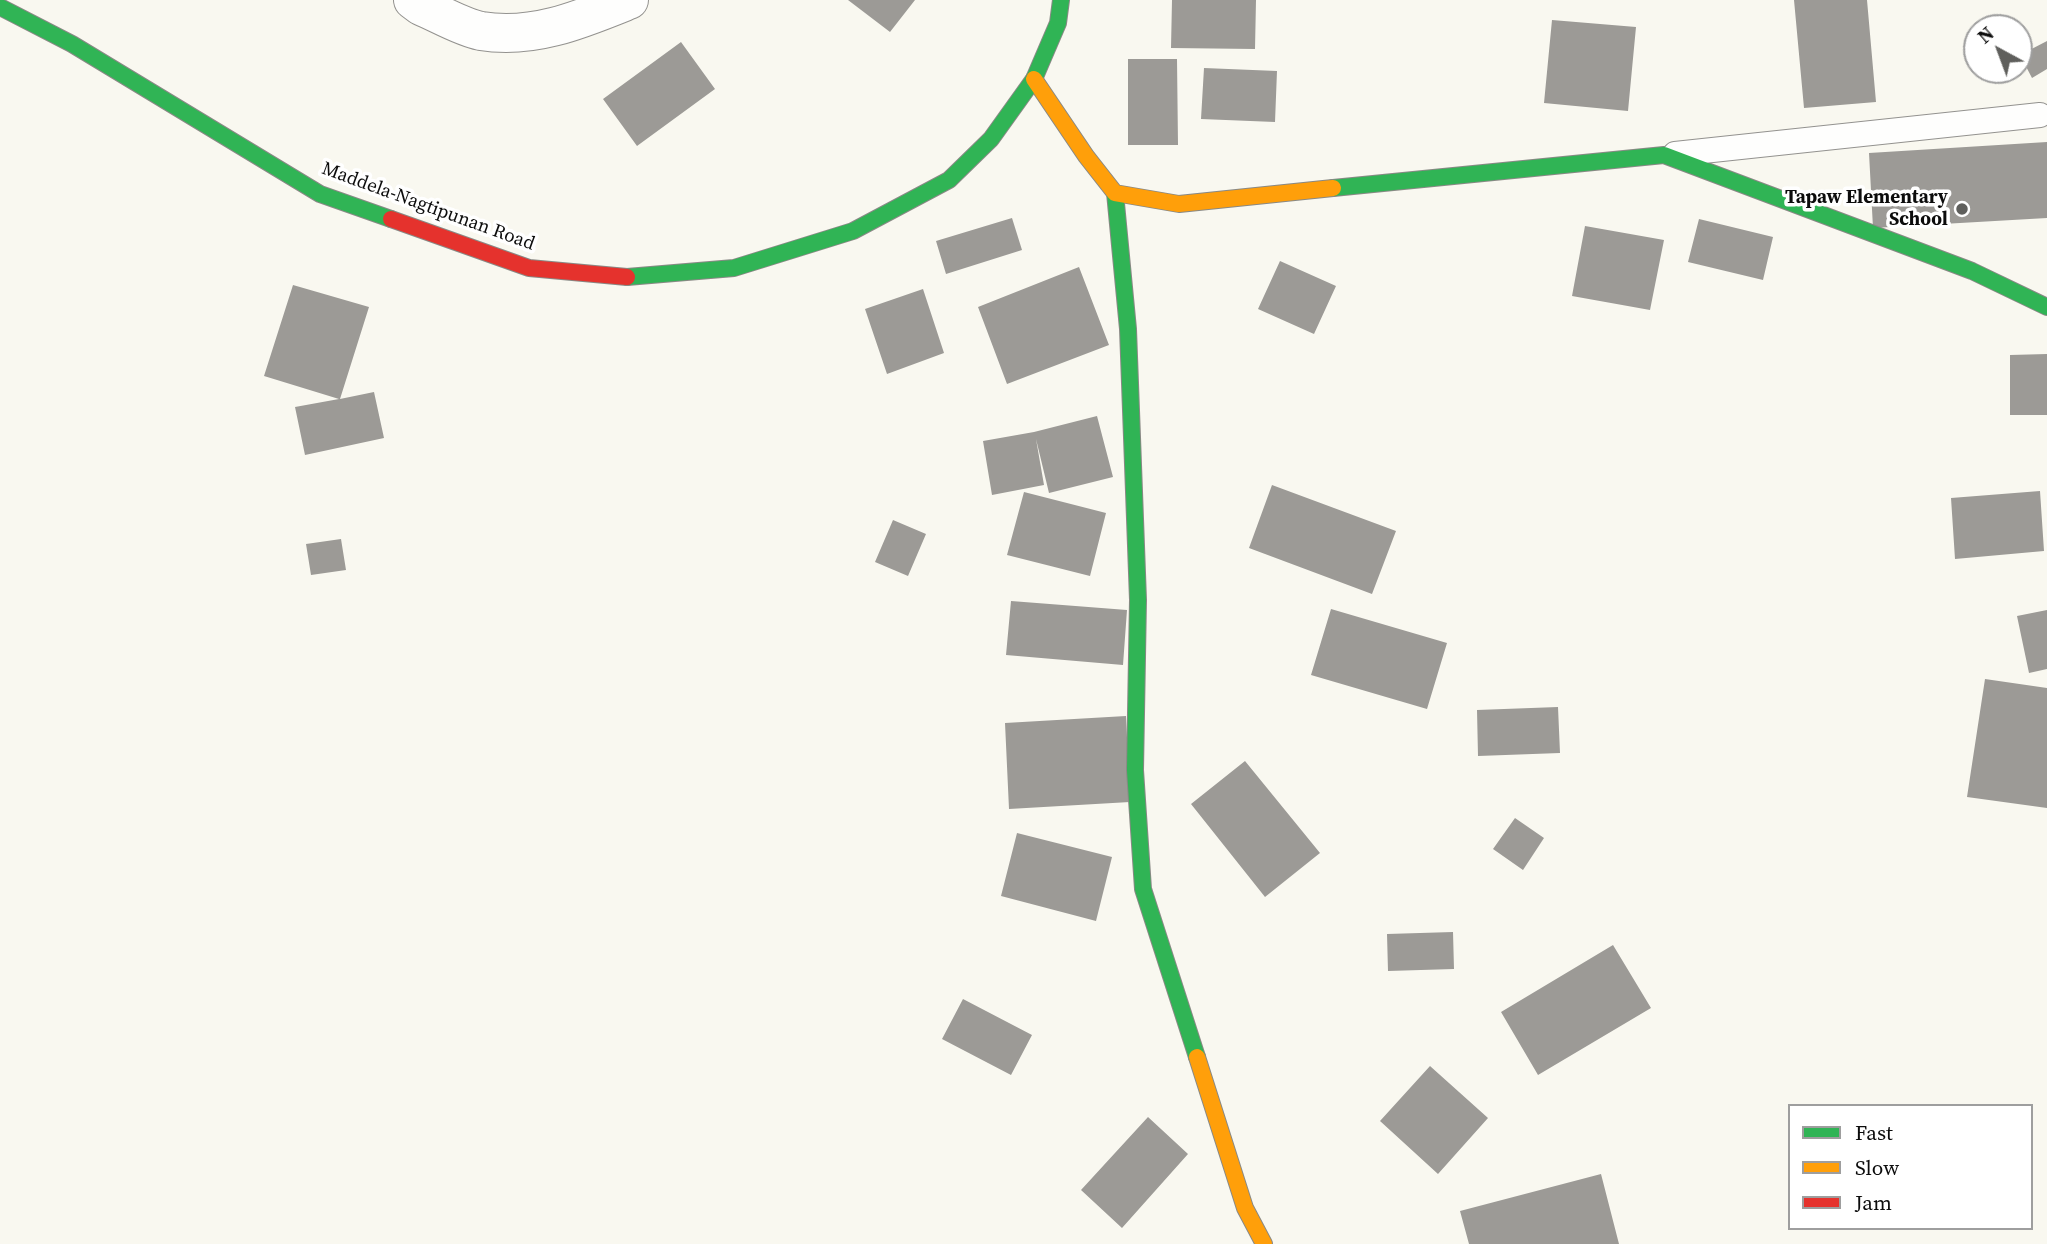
<!DOCTYPE html>
<html>
<head>
<meta charset="utf-8">
<style>
	body { margin:0 }
	#map { position:relative; width:2047px; height:1244px; overflow:hidden; background:#f9f8f0; font-family:"Source Serif 4",serif }
	canvas { display:block }
	.legend { position:absolute; left:1788px; top:1104px; width:245px; height:126px; box-sizing:border-box; background:#fff; border:2px solid #9e9e9e; margin:0; padding:9px 12px; list-style:none; font-size:21px; color:#0c0c0c }
	.legend li { display:flex; align-items:center; gap:14px; height:35px }
	.legend b { width:35px; border:2px solid #9e9e9e }
	.north { position:absolute; left:1963px; top:14px; width:70px; height:70px; box-sizing:border-box; background:#fff; border:2px solid #9e9e9e; border-radius:50%; rotate:319deg; font-size:19px; font-weight:700; line-height:28px; text-align:center; color:#0c0c0c }
	.north::after { content:''; display:block; margin:auto; width:24px; height:32px; background:#5f5f5c; clip-path:polygon(50% 0,100% 100%,50% 72%,0 100%) }
</style>
</head>
<body>
<div id="map">
<canvas width="2047" height="1244"></canvas>
<ul class="legend">
<li><b style="height:9px;background:#30b455"></b>Fast</li>
<li><b style="height:9px;background:#ff9f0a"></b>Slow</li>
<li><b style="height:9px;background:#e5322d"></b>Jam</li>
</ul>
<div class="north">N</div>
</div>
<script>
const ctx = document.querySelector('canvas').getContext('2d');
ctx.lineJoin = 'round';
function paint(path, color) { ctx.fillStyle = color; ctx.fill(path, 'evenodd'); }
function stroke(path, color, width, dash) { ctx.strokeStyle = color; ctx.lineWidth = width; ctx.lineCap = dash ? 'butt' : 'round'; ctx.setLineDash(dash || []); ctx.stroke(path); }
function label(font, color, halo, rows, align = 'center') {
  ctx.font = font + ' "Source Serif 4",serif'; ctx.lineWidth = 7; ctx.setLineDash([]); ctx.textBaseline = 'middle'; ctx.strokeStyle = halo; ctx.fillStyle = color; for (const [text, x, y, turn = 0] of rows) {
    ctx.save(); ctx.translate(x, y); ctx.rotate((+turn || 0) * Math.PI / 180); ctx.textAlign = isNaN(turn) ? turn : align; if (halo) ctx.strokeText(text, 0, 0); ctx.fillText(text, 0, 0); ctx.restore();
  }
}
paint(new Path2D(`
	M848,0h67l-25,32z
	M1172,0h84l-1,49 -84,-1z
	M1794,0h73l9,102 -72,6z
	M1552,20l84,7 -8,84 -84,-8z
	M2047,41v28l-15,9 -12,-23z
	M681,42l34,47 -78,57 -34,-47z
	M1128,59h49l1,86h-50z
	M1204,68l73,3 -2,51 -74,-3z
	M2047,142v76l-174,10 -4,-75z
	M1012,218l10,32 -76,24 -10,-33z
	M1699,219l74,18 -10,43 -75,-18z
	M1585,226l79,14 -14,70 -78,-14z
	M1280,261l56,25 -22,48 -56,-25z
	M1079,267l30,78 -102,39 -29,-77z
	M293,285l76,22 -29,92 34,-7 10,46 -79,17 -10,-48 44,-8 -75,-23z
	M923,289l21,64 -57,21 -22,-65z
	M2047,354v61h-37v-60z
	M1097,416l16,61 -64,16 -13,-54 8,46 -52,10 -9,-54 51,-9z
	M1272,485l124,46 -24,63 -123,-46z
	M2040,491l4,60 -89,8 -4,-61z
	M1024,492l82,21 -16,63 -83,-21z
	M893,520l33,14 -18,42 -33,-14z
	M341,539l5,31 -35,5 -5,-31z
	M1011,601l116,9 -4,55 -117,-10z
	M1331,609l116,34 -20,66 -116,-34z
	M2047,610v59l-18,4 -12,-57z
	M1985,679l62,9v120l-80,-11z
	M1558,707l2,46 -82,3 -1,-46z
	M1126,716l4,86 -121,7 -4,-86z
	M1245,761l75,92 -55,44 -74,-93z
	M1515,818l29,20 -21,32 -30,-21z
	M1017,833l95,24 -16,64 -95,-25z
	M1453,932l1,37 -66,2 -1,-37z
	M1613,945l38,63 -113,67 -37,-63z
	M963,999l69,36 -21,40 -69,-36z
	M1430,1066l58,52 -50,56 -58,-53z
	M1148,1117l40,37 -66,74 -41,-38z
	M1601,1174l18,70h-150l-9,-33z`), '#9c9a96');
const lane = new Path2D(`
	M1675,154l365,-39`);
const street = new Path2D(`
	M413,0l8,6c19,8 40,21 60,25 52,9 101,-12 148,-31`);
const fast = new Path2D(`
	M0,7l72,37 248,150 71,25
	M1333,188l331,-33 308,116 75,36
	M1115,193l13,136 10,271 -3,170 8,119 54,168
	M627,277l107,-9 119,-37 96,-51 42,-41 43,-60 24,-56 3,-23`);
const slow = new Path2D(`
	M1034,79l52,77 29,37 64,11 154,-16
	M1197,1057l48,151 19,36`);
const jam = new Path2D(`
	M391,219l138,49 98,9`);
stroke(lane, '#93928f', 26);
stroke(street, '#93928f', 40);
stroke(fast, '#898985', 18);
stroke(slow, '#898985', 18);
stroke(jam, '#898985', 18);
stroke(lane, '#fefefd', 24);
stroke(street, '#fefefd', 38);
stroke(fast, '#30b455', 16);
stroke(slow, '#ff9f0a', 16);
stroke(jam, '#e5322d', 16);
for (const [x, y, r, color] of [
	[1962,209,7,"#5f5f5c"]
]) { const dot = new Path2D(); dot.arc(x, y, r, 0, 2 * Math.PI); ctx.fillStyle = color; ctx.fill(dot); stroke(dot, '#fff', 2.5); }
label('bold 19px', '#0c0c0c', '#fff', [
	["Tapaw Elementary",1948,198],
	["School",1948,220]
], 'right');
label('19px', '#0c0c0c', '#fff', [
	["Maddela-Nagtipunan Road",428,207,20]
]);
</script>
</body>
</html>
